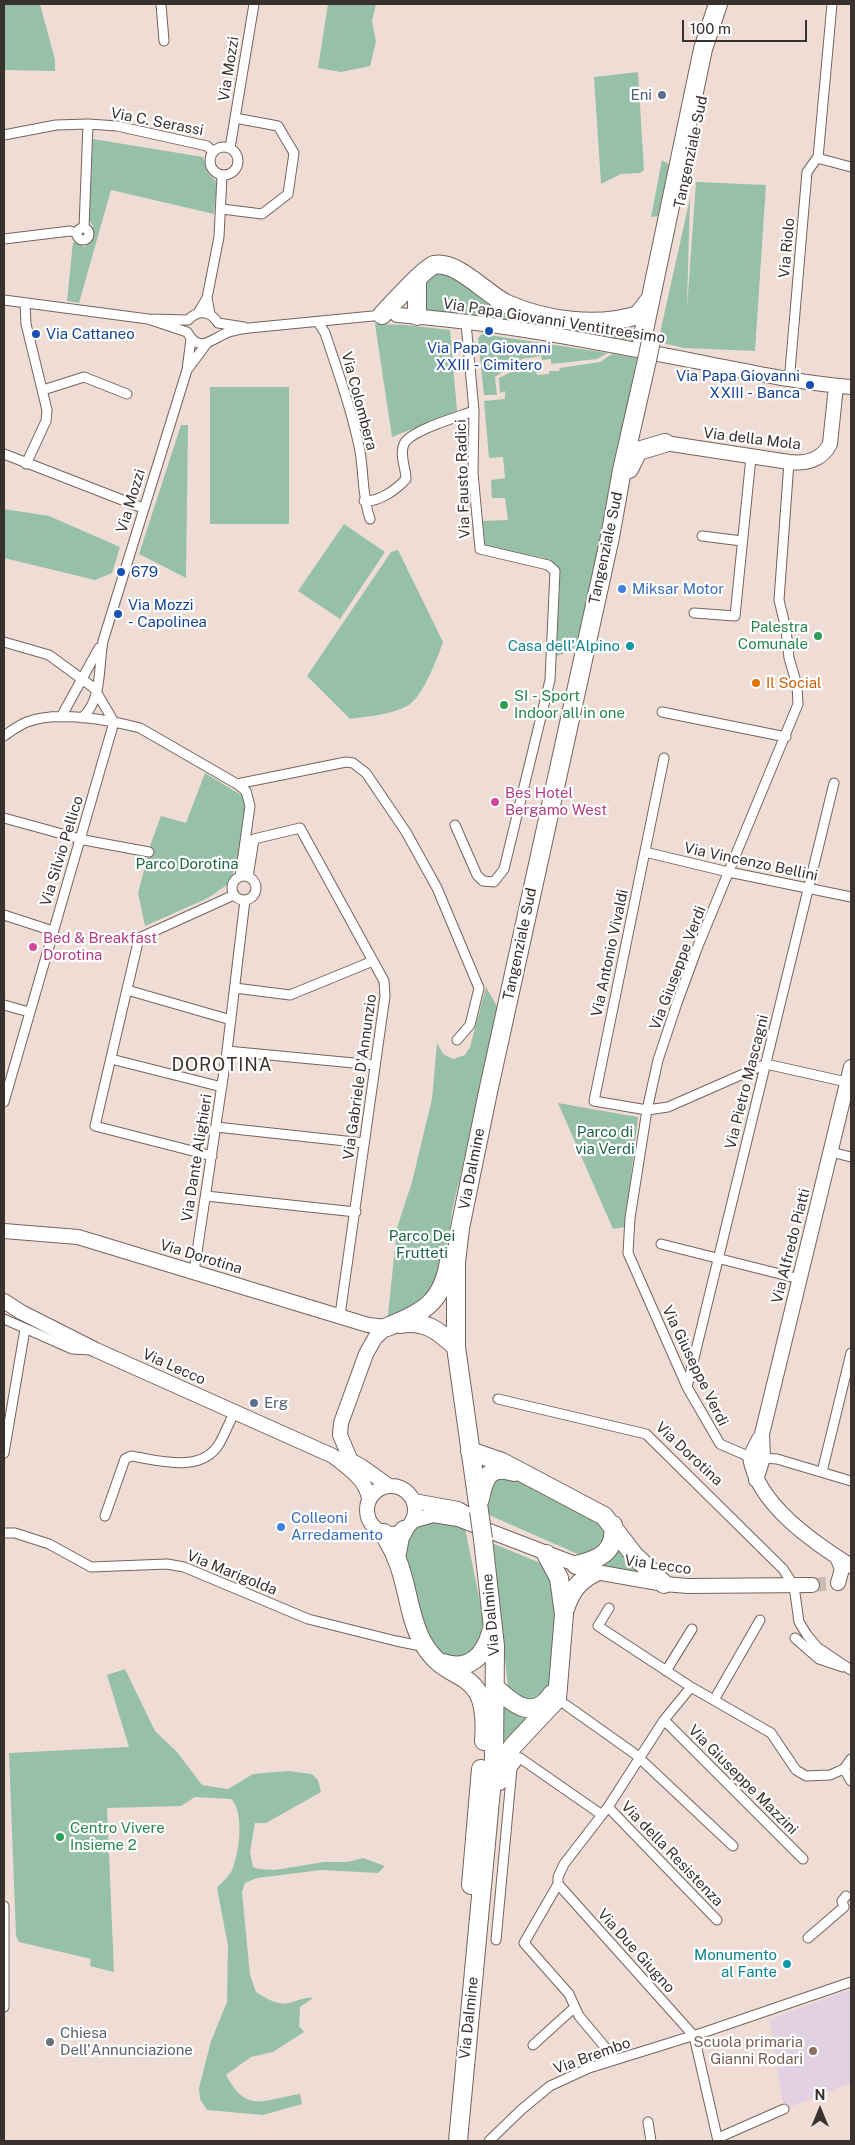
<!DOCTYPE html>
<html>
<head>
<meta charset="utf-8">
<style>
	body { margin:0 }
	#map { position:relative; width:855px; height:2145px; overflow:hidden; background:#efddd5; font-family:"Public Sans",sans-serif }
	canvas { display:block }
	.frame { position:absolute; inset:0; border:5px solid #38312e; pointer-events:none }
	.north { position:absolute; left:795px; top:2085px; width:50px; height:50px; -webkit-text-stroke:4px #fff; paint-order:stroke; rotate:0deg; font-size:14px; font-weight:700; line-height:20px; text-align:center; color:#38312e }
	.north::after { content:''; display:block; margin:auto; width:18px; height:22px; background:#38312e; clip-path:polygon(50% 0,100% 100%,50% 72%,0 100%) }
	.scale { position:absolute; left:682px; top:20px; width:125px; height:22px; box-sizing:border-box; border:2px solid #38312e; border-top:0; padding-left:6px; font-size:15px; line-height:18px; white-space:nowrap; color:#38312e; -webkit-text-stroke:4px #fff; paint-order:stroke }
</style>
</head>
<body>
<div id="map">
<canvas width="855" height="2145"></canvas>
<div class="frame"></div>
<div class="north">N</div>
<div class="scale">100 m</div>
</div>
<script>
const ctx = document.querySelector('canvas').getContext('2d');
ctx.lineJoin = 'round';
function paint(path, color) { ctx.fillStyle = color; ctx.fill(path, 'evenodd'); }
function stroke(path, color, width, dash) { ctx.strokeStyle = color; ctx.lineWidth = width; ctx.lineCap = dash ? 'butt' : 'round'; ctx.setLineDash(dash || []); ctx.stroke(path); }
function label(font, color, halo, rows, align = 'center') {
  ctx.font = font + ' "Public Sans",sans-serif'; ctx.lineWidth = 4.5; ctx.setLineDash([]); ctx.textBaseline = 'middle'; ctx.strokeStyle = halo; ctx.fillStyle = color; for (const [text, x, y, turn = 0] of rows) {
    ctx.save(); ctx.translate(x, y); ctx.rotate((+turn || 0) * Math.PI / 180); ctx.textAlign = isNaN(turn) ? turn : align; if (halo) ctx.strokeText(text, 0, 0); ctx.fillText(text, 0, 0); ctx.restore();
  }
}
paint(new Path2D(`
	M851,1989v94l-61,24 -8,-6 -12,-82z`), '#e1d1e3');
paint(new Path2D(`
	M4,4h36l15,56v11l-51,-1z
	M328,4h48l-4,17 4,21 -6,24 -29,6 -23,-4z
	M638,72l6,98 -4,3 -19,1 -20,10 -7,-107z
	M93,139l110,18 5,16 9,9 -3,32 -103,-24 -32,113 -12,-2 6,-59 12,5 8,-8v-13l-4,-6z
	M662,160l9,6 -12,50 -8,1z
	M696,182l70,3 -11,166 -71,-3 -26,-6 32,-144 -3,109z
	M446,269l45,34 135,23 8,5 2,4 -2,6 -201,-28 -8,-5 -3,-30z
	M375,324l31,1 44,5 7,81 -65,26z
	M482,334l126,19 -11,6 -46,5v-5l-9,1 -1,-4 -20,3v5h-4c-7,6 -14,7 -22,13l2,18h-13l-6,-57z
	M612,354l25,4 -60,291 -21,7 4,-74 -5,-17 -11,-7 -57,-10 -2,-3 -2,-24 25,-1 -3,-22h-13l-1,-18 14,-2 -2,-21 -14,1 -5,-57 21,-2v-8l-5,2 -1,-15 14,-7 22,-4 2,8 12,-1v-3h10l1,-3 40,-6z
	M210,387h79v137h-79z
	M181,425h7l-2,153 -47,-24z
	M4,509l45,7 71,31 -8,26 -17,7 -91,-22z
	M344,524l41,28 -45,67 -42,-28z
	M398,550l45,92c-5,15 -21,57 -36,64 -17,9 -38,10 -57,13l-43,-43 84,-124z
	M205,773l38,23c6,26 -5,60 -12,86l-23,16 -63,28 -7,-33 13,-50 10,-27 25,7z
	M486,987l13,23 -47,201 -6,49 -14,32 -45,32 10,-96 15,-46 20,-83 5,-56 6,11 10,5 12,-4 5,-8z
	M558,1103l80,14 -13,110 -12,2z
	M501,1477l16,1 87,46 1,21 -20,10h-5l-91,-40c-3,-17 -5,-28 12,-38z
	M448,1521l17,7 19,94v14l-4,16 -19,9 -21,-6 -18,-24 -19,-82c4,-23 24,-28 45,-28z
	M617,1539l40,41 -64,-15z
	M492,1543l53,22 12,25 -6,93 -6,12 -15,8 -18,-9 -4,-8z
	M125,1669l30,62 22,21 25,33 26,4 25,-15 35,-3 24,3 6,6 3,12 -55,31h-11l-5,29 3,15 6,2 16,1 49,-8h23l16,-4 22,8 -7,7 -57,-3 -64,8 -12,5 -3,9 8,83 6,17c10,6 21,14 33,11 9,-2 14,-6 24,-5l-13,9 -1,19 5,6 -31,20 -22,5 -25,18c21,40 38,24 74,19l2,10 -39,11 -56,-5 -7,-11 -1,-11 12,-47 16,-39 1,-56 -11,-58c4,-5 12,-11 15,-18 7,-16 13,-58 -1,-71l-36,-2 -14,9 -74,2 7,164 -24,-6 1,-7 -72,-17 -3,-6 -7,-183 120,-6 -22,-72z
	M501,1696l37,15 -37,48z`), '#97c0a8');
stroke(new Path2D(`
	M812,1585l23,-2`), '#cabbb4', 14, [14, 7]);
const street = new Path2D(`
	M161,4l3,37
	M4,135l52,-10 32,-1 29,2 90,20 6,6
	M210 161a14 14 0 1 1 28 0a14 14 0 1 1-28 0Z
	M230,148l24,-144
	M818,158l14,-154
	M222,209l40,5 26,-20 6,-41 -16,-27 -43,-8
	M77 234a6 6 0 1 1 12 0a6 6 0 1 1-12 0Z
	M84,228l4,-104
	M4,239l66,-8 7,2
	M207,298l12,-61 3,-61
	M4,300l144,19 40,1c10,-10 22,-10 30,3l26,4
	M25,303l1,21 21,86 -1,11 -20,43
	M198,313l9,-15 3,16
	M148,319l39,13c13,23 25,6 42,0 6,-2 14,-3 20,-4l134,-13
	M318,322l7,11c13,39 27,78 35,118 4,24 2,45 10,68
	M191,339l-4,31 20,-27
	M787,379l3,-8 17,-199 10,-14 34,9
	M43,390l41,-13 43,17
	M4,454l139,54
	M364,501c15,1 32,-11 42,-22 0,-11 -7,-24 -2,-35 7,-14 54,-27 70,-33
	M702,536l40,5
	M694,613l41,3 16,-159
	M4,642l45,13 45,33 20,34
	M662,712l124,25
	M61,717l38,-69
	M82,718c21,-19 16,-50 21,-77l84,-271
	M4,736c7,-5 15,-11 23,-14 30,-12 82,-2 113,6l97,56 9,7 4,15 -10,71
	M664,758l-70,343 53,9 21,-3 98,-43 85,19
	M237,784l109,-22 7,1 13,10 40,59 31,56 42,100 -9,37 -13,15
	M4,818l80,22 65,12
	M455,825l22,50 6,6 11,1 10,-13 46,-189 5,-109 -7,-6 -68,-16 -7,-76 1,-62 -8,-88
	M645,852l79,19 127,26
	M232 888a12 12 0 1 1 24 0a12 12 0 1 1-24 0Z
	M248,877l6,-38 46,-11 84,153 1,15 -45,319
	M4,915l49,16
	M235,988l55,7 83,-34
	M127,990l104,30
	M4,1005l25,7
	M227,1051l148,14
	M111,1059l111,28
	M4,1102l110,-380
	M216,1127l148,16
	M831,1152l20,5
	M212,1156l-117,-30 44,-188 95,-43
	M206,1196l150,16
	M661,1244l139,35
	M194,1272l33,-221 18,-151
	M4,1319l68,30 19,1
	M687,1387l147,-604
	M498,1399l148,35 137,135 11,17 5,36 8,13 10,12 34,23
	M4,1453l21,-124
	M750,1457l-30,-13 -33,-57 -59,-134 2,-35 17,-108 11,-50 19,-57 21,-57 100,-242 -1,-19 -8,-27 -3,-29 -7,-29 10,-138
	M763,1458l14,1 74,22
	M822,1472l29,-119
	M105,1516l20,-57 6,-3c27,4 70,18 88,-12 6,-10 10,-22 16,-32
	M4,1533h11l34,11 42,23 76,-3 17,3 124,52 88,22 20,4 7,-2
	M609,1608l-11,18 93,61 80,46 25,37 10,6 24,-1 9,-4 5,-2 7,-10
	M795,1638l24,21 24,8
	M666,1671l26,-42
	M714,1700l46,-80
	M566,1705l69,49 98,92
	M664,1720l139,139
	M844,1769l7,12
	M608,1807l109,113
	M558,1884l136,152 24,105
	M558,1884v-7l6,-13 44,-57 56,-87 27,-33
	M558,1884l-34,59 45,51 10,22 36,43
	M4,1906v101
	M808,1938l36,-31 -2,-6 4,-5
	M496,1940l16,-172 8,-10 82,57
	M533,2045l42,-38
	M648,2122l3,19
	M718,2138l66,-29
	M489,2141l32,-31 29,-24 39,-18 119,-37 143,-49`);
const secondary = new Path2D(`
	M397,315c100,7 199,27 297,46 52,10 104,22 157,26
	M665,443l124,19c17,2 33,-2 41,-18l6,-58
	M4,1231l74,6 290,88 19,2
	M4,1301l17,11 75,38 237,106c14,11 34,24 36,43
	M759,1439l-9,18c7,47 63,85 101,109
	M344,1457l17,9 28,20
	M351,1461l-11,-26 1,-12 25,-69 9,-16 12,-11
	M756,1480l7,-22 -1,-24 89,-367
	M367 1510a24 24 0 1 1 48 0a24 24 0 1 1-48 0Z
	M414,1501l44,8 16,9
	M412,1521l21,-6 25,4 138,53 68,12 24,2 124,-1
	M837,1557l5,12 -4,14`);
const highway = new Path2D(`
	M382,315c8,-9 45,-49 52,-50 23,-5 53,30 73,39 39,17 90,24 131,11l10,-13
	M417,316v-38
	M642,340l61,-291 15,-45
	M629,469l9,-18 27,-8
	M400,1324c24,-5 39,7 56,23
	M387,1327c36,-14 56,-25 62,-66
	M470,1451l32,11 102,54 30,39 30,29
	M480,1499c4,-21 9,-35 34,-27
	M479,1511l-23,-164v-85l4,-34 28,-136 122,-555 12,-67 25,-110
	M384,1533c4,9 9,16 12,24 12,27 12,58 26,84 26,49 68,19 62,100
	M396,1558l4,-21 4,-7
	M576,1565c22,-5 41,-13 37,-40
	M565,1609c6,-18 13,-28 31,-37
	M443,1663c25,9 42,-7 48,-31
	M496,1688c18,17 38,33 56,6
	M499,1781l13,-34 45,-48 7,-85 -5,-36 -13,-24
	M471,1885l10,-116
	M458,2141l36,-383 1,-112 -12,-107`);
stroke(street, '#74645d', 11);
stroke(secondary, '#74645d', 16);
stroke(highway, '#74645d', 20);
stroke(street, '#fff', 9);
stroke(secondary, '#fff', 14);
stroke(highway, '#fff', 18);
const highwayBridge = new Path2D(`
	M647,360l4,-19
	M479,1511l4,28`);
stroke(highwayBridge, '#74645d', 20, []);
stroke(highwayBridge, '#fff', 18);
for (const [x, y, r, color] of [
	[662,95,5,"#5c6f8a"],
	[489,331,5,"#1a4fb4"],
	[36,334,5,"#1a4fb4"],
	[810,385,5,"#1a4fb4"],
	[121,572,5,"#1a4fb4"],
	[622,589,5,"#3f7fe0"],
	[118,614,5,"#1a4fb4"],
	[818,636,5,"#2e9e5b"],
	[630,646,5,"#0f9aa8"],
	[756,683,5,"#e8710a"],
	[504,705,5,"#2e9e5b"],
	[495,802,5,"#d1479c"],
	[33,947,5,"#d1479c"],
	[254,1403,5,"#5c6f8a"],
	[281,1527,5,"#3f7fe0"],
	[60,1837,5,"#2e9e5b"],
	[787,1964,5,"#0f9aa8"],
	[50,2042,5,"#6b7280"],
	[813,2051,5,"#8d6e63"]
]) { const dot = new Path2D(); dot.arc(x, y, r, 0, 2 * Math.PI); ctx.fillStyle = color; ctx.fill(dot); stroke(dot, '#fff', 2); }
label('15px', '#38312e', '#fff', [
	["Via Mozzi",229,69,-81],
	["Via C. Serassi",157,122,11],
	["Tangenziale Sud",691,152,-78],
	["Via Riolo",787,248,-85],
	["Via Papa Giovanni Ventitreesimo",554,321,9],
	["Via Colombera",359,401,75],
	["Via della Mola",752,439,7],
	["Via Fausto Radici",463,479,-92],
	["Via Mozzi",131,501,-73],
	["Tangenziale Sud",606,548,-78],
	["Via Silvio Pellico",62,851,-73],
	["Via Vincenzo Bellini",751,862,12],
	["Tangenziale Sud",520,944,-78],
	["Via Antonio Vivaldi",610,953,-78],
	["Via Giuseppe Verdi",678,968,-69],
	["Via Gabriele D'Annunzio",360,1077,-82],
	["Via Pietro Mascagni",747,1082,-76],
	["Via Dante Alighieri",197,1158,-81],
	["Via Dalmine",472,1169,-79],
	["Via Alfredo Piatti",791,1246,-76],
	["Via Dorotina",201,1257,17],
	["Via Giuseppe Verdi",695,1366,64],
	["Via Lecco",174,1367,24],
	["Via Dorotina",689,1454,43],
	["Via Lecco",658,1565,8],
	["Via Marigolda",232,1573,22],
	["Via Dalmine",491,1615,-95],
	["Via Giuseppe Mazzini",743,1780,45],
	["Via della Resistenza",672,1854,46],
	["Via Due Giugno",636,1951,48],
	["Via Dalmine",469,2018,-84],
	["Via Brembo",592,2056,-20]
]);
label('15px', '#4e5e75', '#fff', [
	["Eni",652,95],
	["Erg",264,1403,"left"]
], 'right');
label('15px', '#164399', '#fff', [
	["Via Cattaneo",46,334],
	["Via Papa Giovanni",489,348,"center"],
	["XXIII - Cimitero",489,365,"center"],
	["Via Papa Giovanni",800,376,"right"],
	["XXIII - Banca",800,393,"right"],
	["679",131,572],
	["Via Mozzi",128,605],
	["- Capolinea",128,622]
], 'left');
label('15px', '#366cbe', '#fff', [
	["Miksar Motor",632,589],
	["Colleoni",291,1518],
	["Arredamento",291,1535]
], 'left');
label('15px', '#27864d', '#fff', [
	["Palestra",808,627,"right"],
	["Comunale",808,644,"right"],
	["SI - Sport",514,696],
	["Indoor all in one",514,713],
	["Centro Vivere",70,1828],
	["Insieme 2",70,1845]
], 'left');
label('15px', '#0d838f', '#fff', [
	["Casa dell'Alpino",620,646],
	["Monumento",777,1955],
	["al Fante",777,1972]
], 'right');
label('15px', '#c56008', '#fff', [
	["Il Social",766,683]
], 'left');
label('15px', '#b23c85', '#fff', [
	["Bes Hotel",505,793],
	["Bergamo West",505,810],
	["Bed & Breakfast",43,938],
	["Dorotina",43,955]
], 'left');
label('15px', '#1c6645', '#fff', [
	["Parco Dorotina",187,864],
	["Parco di",605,1132],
	["via Verdi",605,1149],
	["Parco Dei",422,1236],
	["Frutteti",422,1253]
]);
label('15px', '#5b616d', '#fff', [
	["Chiesa",60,2033],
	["Dell'Annunciazione",60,2050]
], 'left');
label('15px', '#785e54', '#fff', [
	["Scuola primaria",803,2042],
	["Gianni Rodari",803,2059]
], 'right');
ctx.letterSpacing = '1px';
label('18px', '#38312e', '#fff', [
	["DOROTINA",222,1065]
]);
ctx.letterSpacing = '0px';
</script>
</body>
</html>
